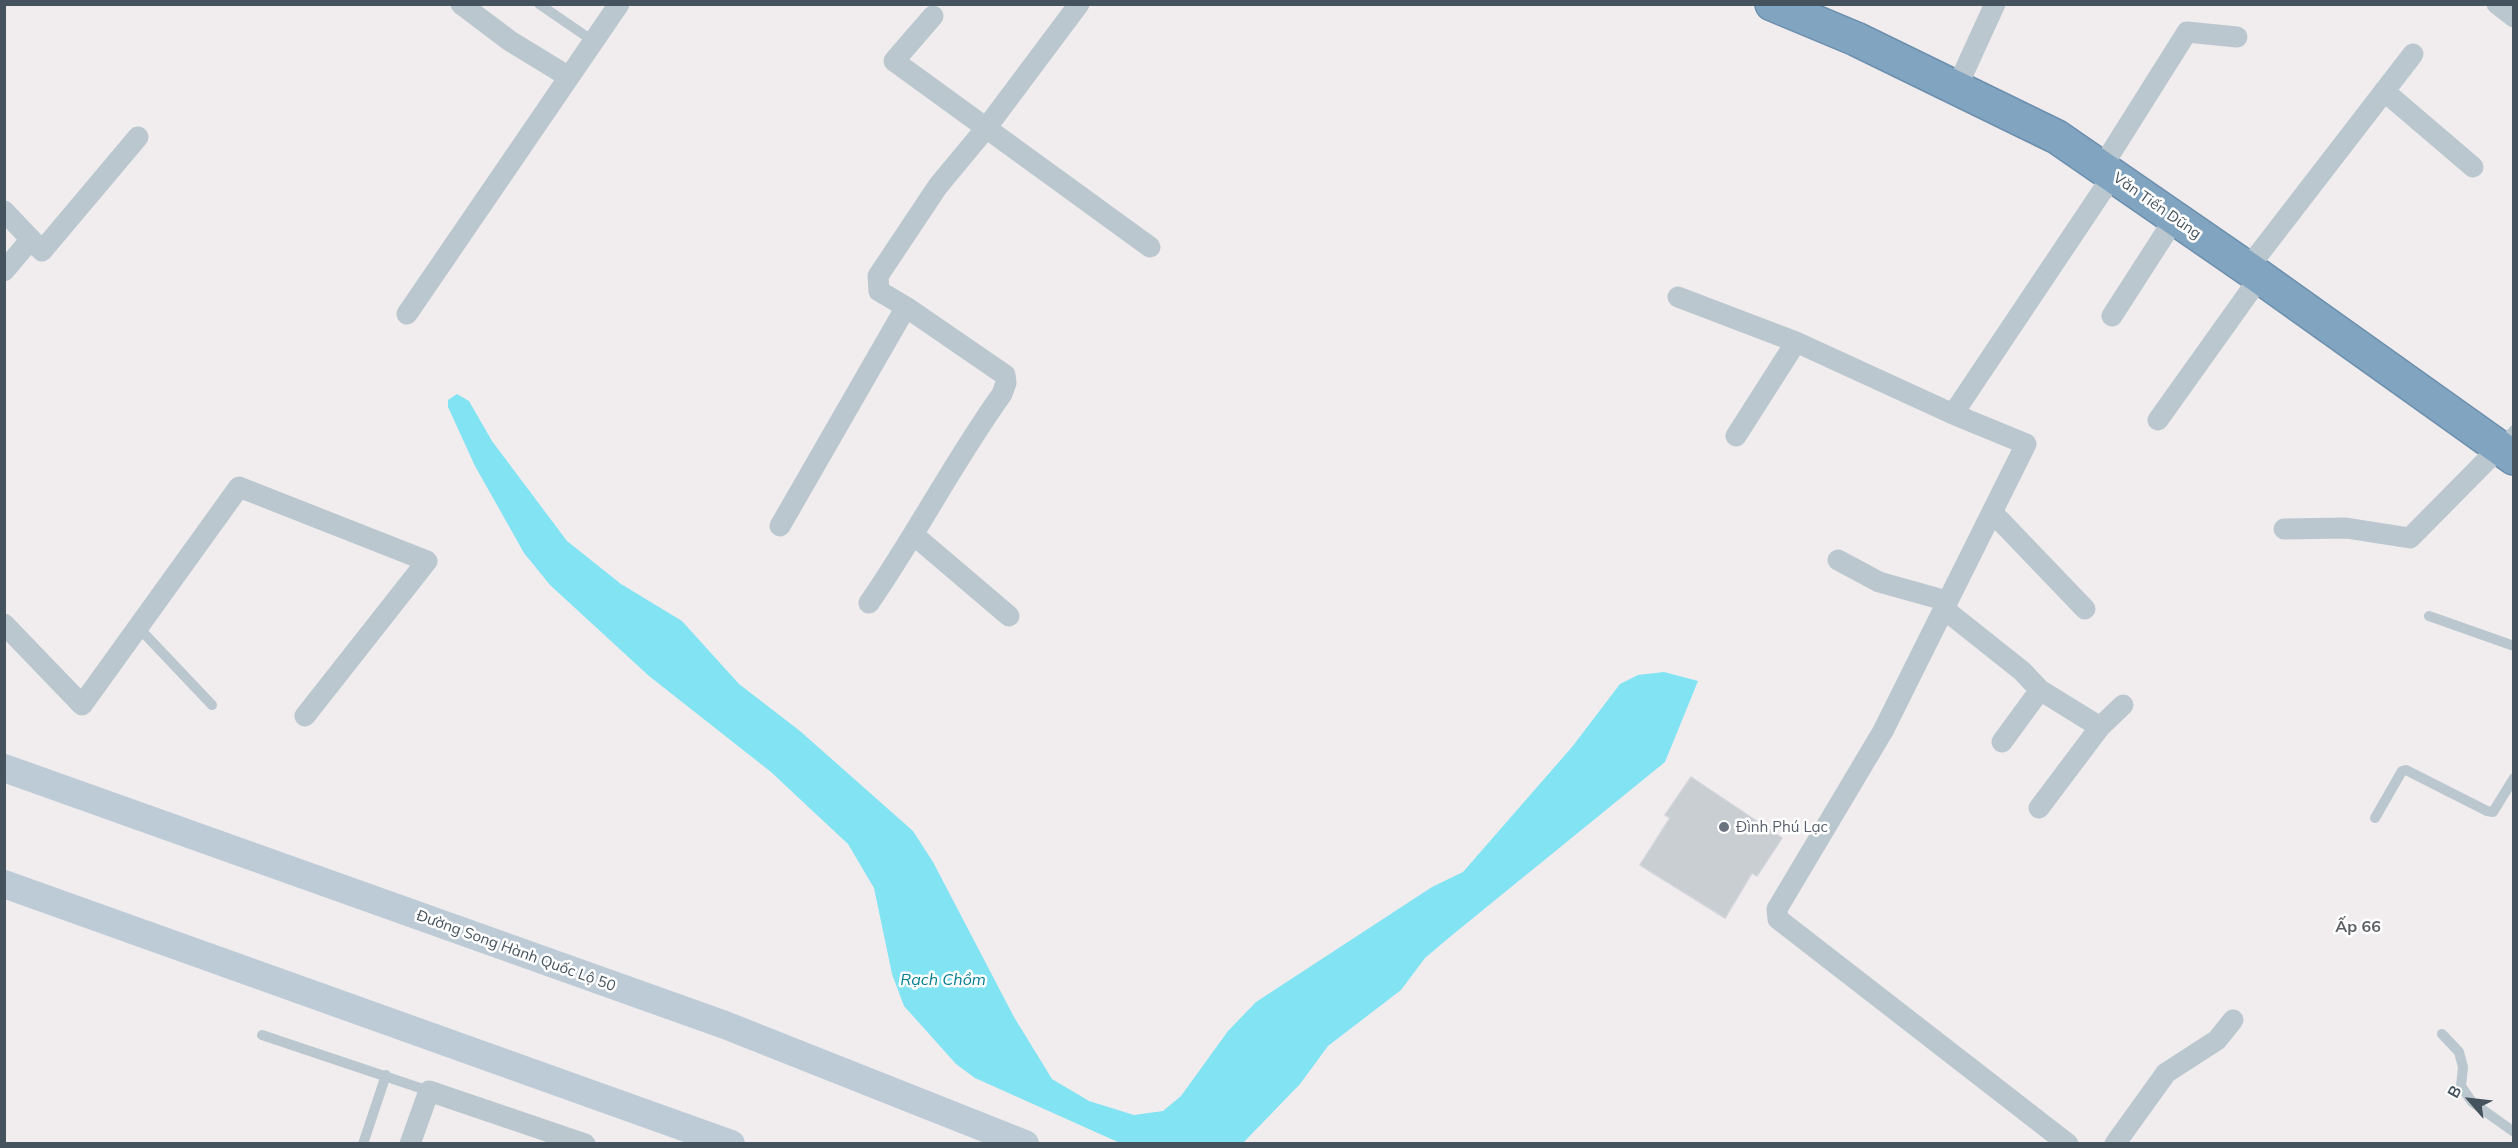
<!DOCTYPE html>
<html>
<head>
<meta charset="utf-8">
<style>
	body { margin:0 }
	#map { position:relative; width:2518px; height:1148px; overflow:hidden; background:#f1edee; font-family:Mulish,sans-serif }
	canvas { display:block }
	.frame { position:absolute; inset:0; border:6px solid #44535d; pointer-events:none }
	.north { position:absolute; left:2440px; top:1070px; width:60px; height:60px; -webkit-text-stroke:4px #fff; paint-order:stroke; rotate:298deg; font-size:16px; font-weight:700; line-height:24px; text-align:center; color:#44535d }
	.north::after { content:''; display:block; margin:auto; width:21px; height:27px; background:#44535d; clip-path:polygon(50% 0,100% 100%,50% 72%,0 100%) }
</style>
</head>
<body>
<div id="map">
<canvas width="2518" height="1148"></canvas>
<div class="frame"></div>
<div class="north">B</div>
</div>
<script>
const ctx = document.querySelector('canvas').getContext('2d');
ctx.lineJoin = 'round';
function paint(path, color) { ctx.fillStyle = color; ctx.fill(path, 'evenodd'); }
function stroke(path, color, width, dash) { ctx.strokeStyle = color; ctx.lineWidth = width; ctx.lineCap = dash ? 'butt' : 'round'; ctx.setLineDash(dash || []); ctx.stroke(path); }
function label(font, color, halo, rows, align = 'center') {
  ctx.font = font + ' Mulish,sans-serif'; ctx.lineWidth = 5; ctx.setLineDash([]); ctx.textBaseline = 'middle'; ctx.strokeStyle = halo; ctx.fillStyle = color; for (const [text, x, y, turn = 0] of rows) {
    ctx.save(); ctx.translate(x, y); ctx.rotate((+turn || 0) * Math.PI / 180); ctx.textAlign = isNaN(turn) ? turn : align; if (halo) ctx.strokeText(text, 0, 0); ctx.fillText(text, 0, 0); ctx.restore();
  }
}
paint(new Path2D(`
	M457,394l12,7 23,40 75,100 54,43 61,37 57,63 61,47 113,100 20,31 81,155 38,62 37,22 45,14 29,-4 18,-15 47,-65 28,-29 176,-115 31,-15 109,-125 48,-63 18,-9 26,-3 34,9 -33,81 -214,174 -26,22 -24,32 -73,56 -28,38 -57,59h-123l-145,-65 -19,-14 -52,-58 -12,-32 -18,-86 -26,-44 -77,-72 -122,-96 -99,-91 -26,-32 -49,-87 -27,-59v-7z`), '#82e3f3');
const building = new Path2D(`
	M1691,777l91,61 -25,38 -5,-3 -27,45 -85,-53 30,-47 -5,-3z`);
paint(building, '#c9ced3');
stroke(building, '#d1d4da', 1.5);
const highway = new Path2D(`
	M1772,4l84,35 201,98 203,140 254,181`);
stroke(highway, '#6c8fad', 36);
stroke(new Path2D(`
	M539,4l54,37
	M2501,445l13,-15
	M2429,616l85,30
	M138,627l74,78
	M2375,818l27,-47 4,-1 81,41 6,1 21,-34
	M2442,1034l17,18 4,15 -2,19 11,16 42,30
	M262,1035l167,56
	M363,1144l23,-69`), '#bac7ce', 10);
stroke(new Path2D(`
	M461,4l49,37 59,36
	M2497,4l17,13
	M933,16l-39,45 256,186
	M1957,87l38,-83
	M2384,91l89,76
	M2102,167l85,-135 50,5
	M4,211l38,40 96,-114
	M2248,268l165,-214
	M4,271l27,-32
	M1678,297l118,45
	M407,314l212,-310
	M2112,316l63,-98
	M2158,420l102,-143
	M1736,436l60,-94 157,72
	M1992,512l93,97
	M780,526l126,-219 -27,-16 -1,-15 60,-90 49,-59 92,-123
	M2284,529l62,-1 64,10 89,-90
	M915,536l94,80
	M1838,560l41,22 68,19
	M869,603c47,-68 85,-142 133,-209l4,-11 -1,-8 -99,-68
	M1944,609l78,62 18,19 -38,52
	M4,624l78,81 157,-218 188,74 -122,155
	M2040,690l60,37
	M2039,808l61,-81 23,-22
	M410,1144l19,-53 156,53
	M2068,1144l-290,-225 -1,-10 106,-178 143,-287 -73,-30 160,-239
	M2115,1144l51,-71 51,-33 16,-20`), '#bac7ce', 21);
stroke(new Path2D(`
	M4,768l721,257 300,119
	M4,884l727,260`), '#bdcbd7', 28);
stroke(highway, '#81a4c1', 33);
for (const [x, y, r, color] of [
	[1724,827,6,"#6b7280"]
]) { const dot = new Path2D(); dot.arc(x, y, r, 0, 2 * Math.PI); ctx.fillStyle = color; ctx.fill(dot); stroke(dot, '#fff', 2); }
label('15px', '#44535d', '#fff', [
	["Văn Tiến Dũng",2157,206,35],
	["Đường Song Hành Quốc Lộ 50",516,951,20]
]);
label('15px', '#5b616d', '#fff', [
	["Đình Phú Lạc",1736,827]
], 'left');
label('bold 16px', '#5a5f63', '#fff', [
	["Ấp 66",2358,927]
]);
label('italic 16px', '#047f93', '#fff', [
	["Rạch Chồm",943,980]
]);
</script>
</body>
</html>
